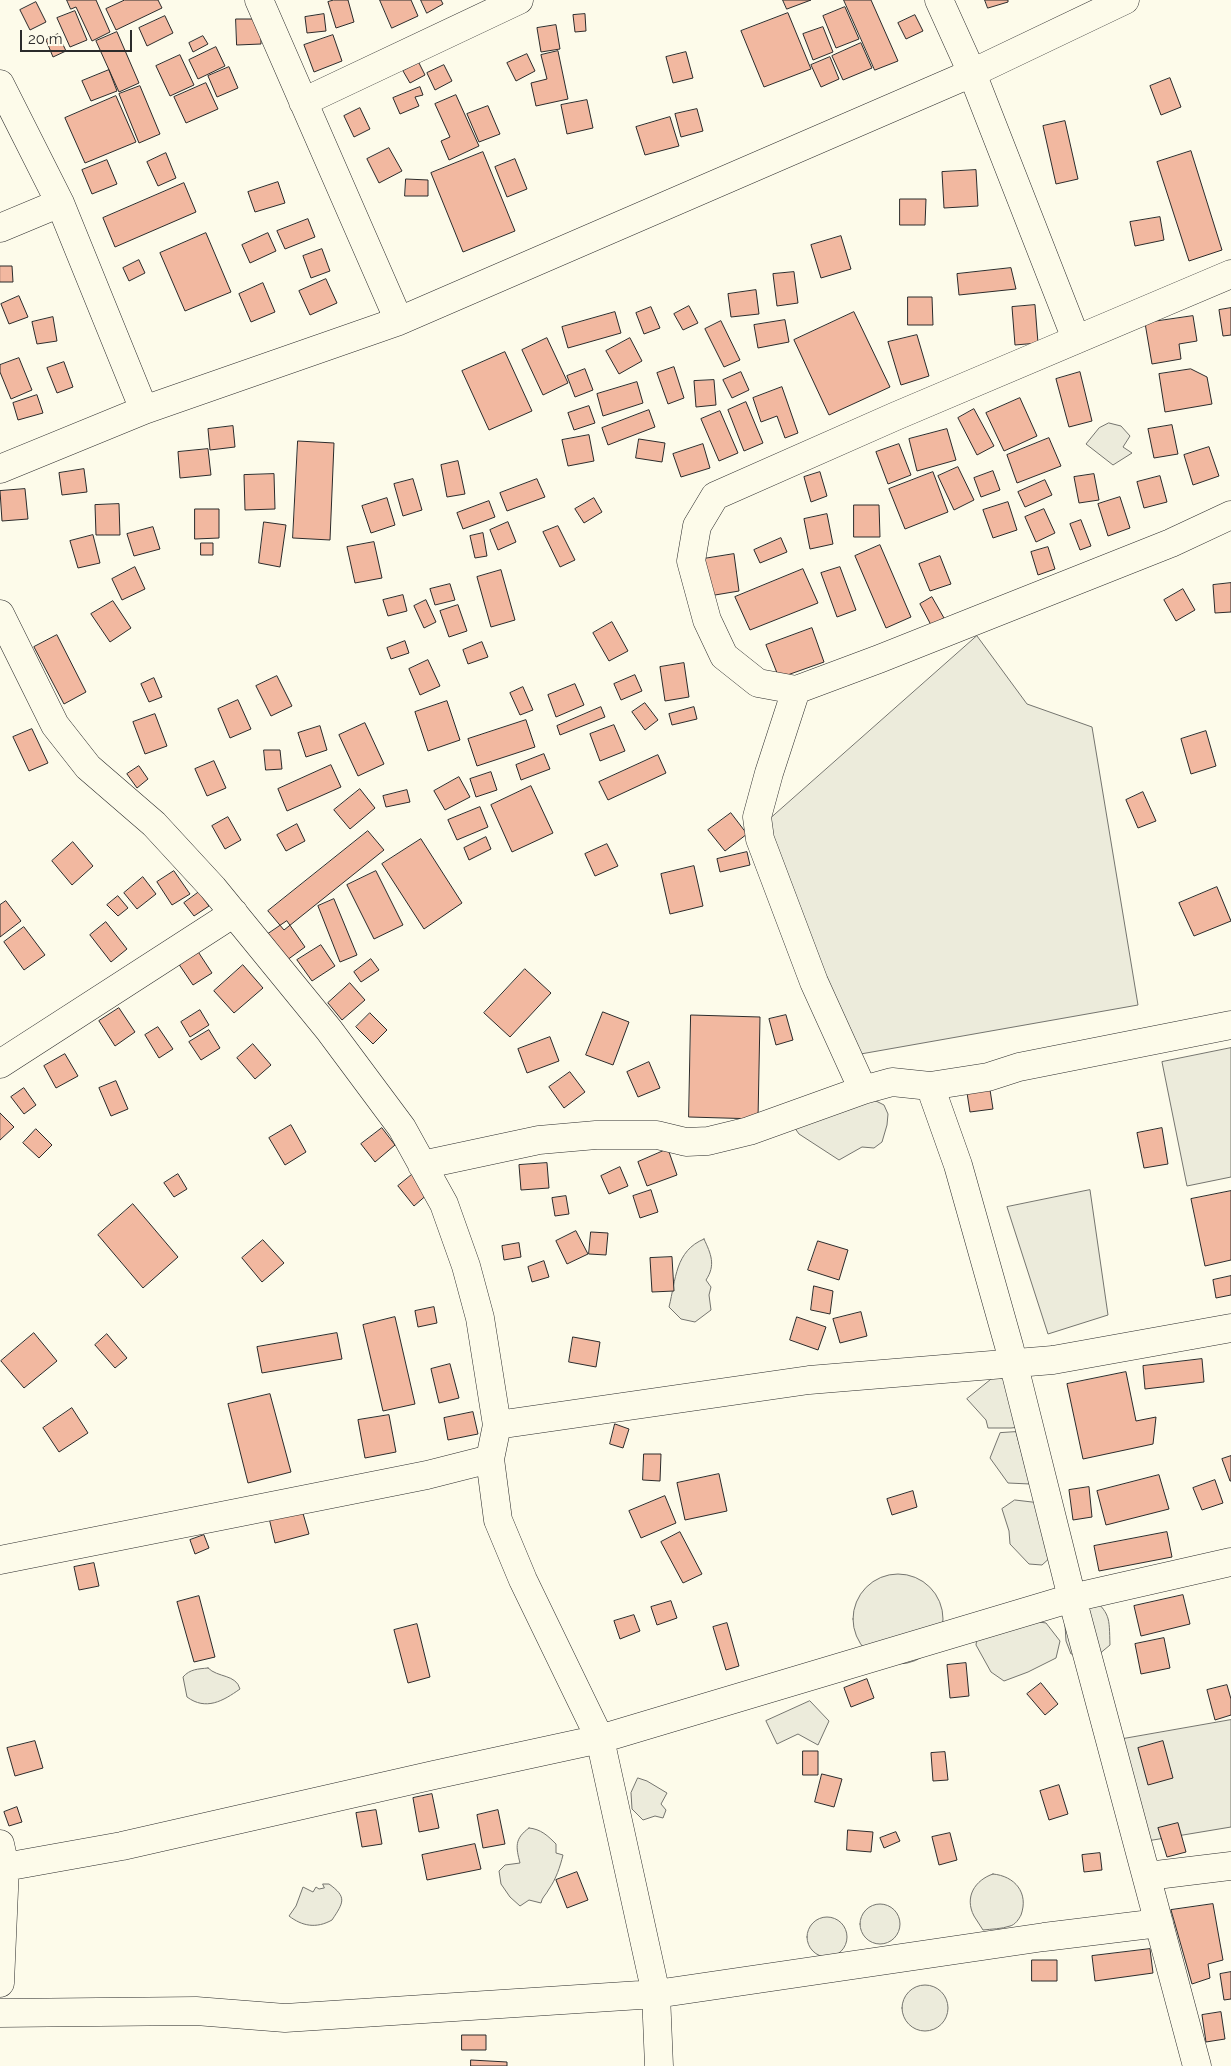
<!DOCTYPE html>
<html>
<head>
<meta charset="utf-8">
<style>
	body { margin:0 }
	#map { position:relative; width:1231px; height:2066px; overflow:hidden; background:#fdfbea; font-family:Raleway,sans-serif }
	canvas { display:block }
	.scale { position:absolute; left:20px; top:30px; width:112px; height:22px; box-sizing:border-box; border:2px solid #2b2b2b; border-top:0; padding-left:6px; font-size:15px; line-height:18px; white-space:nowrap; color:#2b2b2b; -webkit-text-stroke:4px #fdfbea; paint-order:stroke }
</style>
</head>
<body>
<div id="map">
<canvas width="1231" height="2066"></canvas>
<div class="scale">20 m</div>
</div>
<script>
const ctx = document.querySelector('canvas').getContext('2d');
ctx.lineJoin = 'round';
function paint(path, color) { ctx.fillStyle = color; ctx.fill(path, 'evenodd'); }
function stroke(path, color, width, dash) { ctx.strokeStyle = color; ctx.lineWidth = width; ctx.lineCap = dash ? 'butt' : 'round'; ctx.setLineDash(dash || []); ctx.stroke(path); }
const green = new Path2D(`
	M1109,423l12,3 9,10 -7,11 9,6 -19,12 -27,-21 13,-16z
	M977,636l50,68 65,23 46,278 -283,50 -93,-229z
	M1231,1048v129l-44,9 -25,-124z
	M874,1100l10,5 4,9 -1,11 -5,17 -8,6 -12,-1 -23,13 -40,-26 -7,-10z
	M1090,1190l18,125 -60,19 -41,-127z
	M704,1239c7,15 12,26 2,41l5,7 -2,8 2,15 -16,12 -14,-3 -12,-12c7,-28 6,-56 35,-68z
	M994,1377h11l35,48 -29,3h-23l-2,-8 -19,-21z
	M1016,1432l14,52 -22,-1 -18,-25 10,-25z
	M1015,1500l34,4 4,51 -11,10 -13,-1 -19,-20 -1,-13 -7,-22z
	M853 1619a45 45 0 1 1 90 0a45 45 0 1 1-90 0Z
	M1089,1594c22,21 20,22 21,51l-12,10 -27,-1 -5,-13 -2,-33z
	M1013,1618l33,5 14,18 -4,17 -28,14 -24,9 -13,-9 -15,-27 1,-8z
	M208,1668c10,10 28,6 32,21 -17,12 -34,22 -53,8l-4,-20c7,-8 15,-8 25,-9z
	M810,1701l19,20 -11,24 -20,-11 -21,10 -11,-23z
	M1231,1720v107l-90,15 -18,-103z
	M638,1778l9,3 20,12 -6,11 5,6 -3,8 -8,-2 -12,4 -11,-11 -1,-16z
	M529,1828c12,1 19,8 27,16v9l7,2c-3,12 -7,24 -14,34 -3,6 -7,8 -8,14l-12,-3 -9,6 -10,-9 -9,-13 -2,-13 6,-6 15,-2c-4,-16 -6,-24 9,-35z
	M993,1874c22,2 36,19 28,41 -2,4 -6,10 -11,11 -8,3 -19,3 -27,4 -3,-5 -6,-9 -9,-14 -10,-19 1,-36 19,-42z
	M323,1884h6c18,13 15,18 3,36 -16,9 -30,6 -43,-4l7,-10 7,-19 10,5 3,-5 3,2 5,-1z
	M860 1924a20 20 0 1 1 40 0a20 20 0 1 1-40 0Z
	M807 1937a20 20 0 1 1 40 0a20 20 0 1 1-40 0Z
	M902 2008a23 23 0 1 1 46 0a23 23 0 1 1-46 0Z`);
paint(green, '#ecebdb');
stroke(green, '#74746e', 1);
const building = new Path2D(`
	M67,0h29l14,32 -18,9 -16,-34 -5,2z
	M125,0h33l4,8 -46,22 -10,-21z
	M334,0h14l6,22 -18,6 -8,-26z
	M380,0h31l7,16 -26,12z
	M421,0h20l2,4 -16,9z
	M783,0h28l-24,9z
	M844,0h27l27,61 -23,9z
	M985,0h23v2l-20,6z
	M36,2l10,20 -16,8 -10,-20z
	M845,7l14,32 -23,9 -13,-32z
	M75,11l12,29 -17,7 -13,-29z
	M788,13l23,56 -47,18 -23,-56z
	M324,14l2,17 -19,2 -2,-16z
	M585,14l1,17 -11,1 -2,-17z
	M915,15l8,16 -17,8 -8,-16z
	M165,16l8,17 -26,13 -8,-18z
	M236,19h25v25l-24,1z
	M556,25l4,24 -19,3 -4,-24z
	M823,27l10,25 -20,8 -10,-26z
	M117,32l22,51 -20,9 -23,-51z
	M58,34l8,17 -13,6 -7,-17z
	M333,35l9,26 -28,11 -10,-27z
	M203,36l5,8 -15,8 -4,-9z
	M861,43l11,25 -29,12 -11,-24z
	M216,47l9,19 -27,13 -9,-19z
	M558,51l10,48 -32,7 -5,-23 16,-4 -6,-24z
	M686,52l7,26 -20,5 -7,-26z
	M527,54l8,17 -19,10 -9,-18z
	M180,55l14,30 -24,11 -14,-30z
	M830,57l9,22 -18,8 -10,-22z
	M419,63l6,12 -15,8 -7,-12z
	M444,65l8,16 -17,9 -8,-17z
	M229,67l9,21 -21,9 -9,-21z
	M109,70l8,21 -26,10 -9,-20z
	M1170,78l11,29 -20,8 -11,-29z
	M206,83l12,26 -32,14 -12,-26z
	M140,86l20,48 -21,9 -20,-49z
	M420,87l3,8 -8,2 4,9 -19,8 -7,-16z
	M456,95l23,51 -30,14 -8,-19 9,-4 -15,-33z
	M116,96l20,46 -51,21 -20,-45z
	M587,100l6,28 -26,6 -6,-29z
	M488,106l12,28 -21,8 -12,-28z
	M360,108l10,21 -16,8 -10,-21z
	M697,109l6,22 -22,6 -6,-23z
	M670,117l9,29 -34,9 -9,-28z
	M1065,121l13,58 -22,5 -13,-58z
	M389,148l13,23 -23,12 -12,-24z
	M1191,151l31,99 -33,11 -32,-99z
	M483,152l32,79 -52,21 -32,-79z
	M166,153l10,25 -18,8 -11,-24z
	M515,159l12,30 -20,8 -12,-30z
	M107,160l10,24 -25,10 -10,-24z
	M976,170l2,36 -34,2 -2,-36z
	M406,179l22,1v16h-23z
	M278,182l7,21 -30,9 -7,-20z
	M184,183l12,29 -81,35 -12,-29z
	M900,199h26l-1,26h-25z
	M1160,217l4,23 -29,6 -5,-24z
	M308,219l7,18 -30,12 -8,-18z
	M206,233l25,59 -46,19 -25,-58z
	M268,233l8,18 -26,12 -8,-18z
	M841,236l10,33 -30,9 -10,-33z
	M322,249l8,22 -19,7 -8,-22z
	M139,260l6,13 -16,8 -6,-13z
	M0,266h12l1,16h-13z
	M1011,268l5,21 -57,6 -2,-21z
	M794,272l4,31 -21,3 -4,-32z
	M326,279l11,24 -27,12 -11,-24z
	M263,283l12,29 -24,10 -12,-28z
	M756,290l3,24 -28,3 -3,-23z
	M19,296l9,21 -19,7 -8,-20z
	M908,297h24l1,28h-25z
	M1035,305l3,38 -23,2 -3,-38z
	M689,306l9,17 -15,7 -9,-16z
	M651,307l9,21 -16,6 -8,-21z
	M1231,308v27l-8,1 -4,-26z
	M615,312l6,21 -53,15 -6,-21z
	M854,312l36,75 -61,28 -35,-75z
	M1193,316l4,25 -18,3 2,15 -29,5 -7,-41z
	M53,317l4,24 -20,3 -5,-22z
	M785,320l4,22 -31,6 -4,-23z
	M721,321l19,39 -16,7 -19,-38z
	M917,335l12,41 -28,9 -13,-43z
	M547,338l21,45 -25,12 -21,-45z
	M630,338l12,23 -23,13 -13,-23z
	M505,352l27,59 -43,19 -27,-59z
	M19,358l13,32 -21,9 -11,-27v-7z
	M64,362l9,25 -16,6 -10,-25z
	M674,367l10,31 -16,6 -11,-31z
	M585,369l8,21 -18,7 -8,-21z
	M1191,369l16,8 5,27 -47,8 -6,-38z
	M741,372l8,18 -17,8 -9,-18z
	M1080,372l12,49 -23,6 -13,-48z
	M714,380l2,25 -20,2 -2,-26z
	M637,382l6,21 -40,13 -6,-22z
	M782,387l16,46 -13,5 -8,-22 -16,6 -8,-24z
	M37,395l6,18 -25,7 -5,-17z
	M1020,398l17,38 -33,15 -18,-38z
	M746,402l17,41 -19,8 -16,-41z
	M589,406l6,17 -21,7 -6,-17z
	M974,409l20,37 -17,9 -19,-37z
	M649,410l6,17 -47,18 -6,-17z
	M720,411l18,42 -19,8 -18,-42z
	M1172,425l6,29 -24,4 -6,-29z
	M233,426l2,21 -25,3 -2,-21z
	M947,429l9,31 -39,11 -8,-32z
	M589,435l5,26 -26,5 -6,-26z
	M1049,438l12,28 -44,17 -10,-28z
	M639,439l26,4 -3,19 -26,-4z
	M298,441l36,2 -4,97 -37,-2z
	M703,444l7,24 -29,9 -8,-23z
	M899,444l12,31 -23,9 -12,-32z
	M1209,447l10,29 -26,9 -9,-30z
	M208,449l3,26 -31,3 -2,-26z
	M458,461l7,33 -18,3 -6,-32z
	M958,467l16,33 -20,10 -16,-34z
	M84,469l3,23 -25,3 -3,-22z
	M993,471l7,19 -19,7 -7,-19z
	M820,472l7,24 -16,6 -7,-25z
	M933,472l15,40 -43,17 -16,-40z
	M274,474l1,35 -30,1 -1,-35z
	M1094,474l5,26 -20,3 -5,-26z
	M1160,476l7,26 -23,6 -7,-26z
	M413,479l9,31 -19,6 -9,-32z
	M537,479l8,18 -38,14 -7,-18z
	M1045,480l7,15 -27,12 -7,-15z
	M25,489l3,30 -26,2 -2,-30z
	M1120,497l10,31 -22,8 -10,-32z
	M387,498l8,27 -24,8 -9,-27z
	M594,498l8,14 -18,11 -9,-14z
	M489,501l6,16 -32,12 -6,-16z
	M1008,502l9,28 -24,8 -10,-28z
	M119,504l1,31h-24l-1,-30z
	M854,505h25l1,32h-26z
	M195,509h24v29l-24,1z
	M1044,509l11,24 -19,9 -11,-25z
	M827,514l6,30 -23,5 -6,-30z
	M1081,520l10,26 -11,4 -10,-26z
	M264,522l22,3 -6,42 -21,-4z
	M508,522l8,20 -18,8 -8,-20z
	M558,526l17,34 -15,7 -17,-35z
	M153,527l7,22 -26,7 -7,-22z
	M483,533l4,23 -12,2 -5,-22z
	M93,535l7,28 -22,5 -8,-27z
	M781,538l6,14 -27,11 -6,-13z
	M374,542l8,36 -27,5 -8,-36z
	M201,543h12v12h-12z
	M880,545l31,72 -25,11 -31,-72z
	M1048,547l7,22 -17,6 -7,-23z
	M734,554l5,37 -30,5 -6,-37z
	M940,556l11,28 -21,7 -11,-27z
	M135,567l10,22 -23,11 -10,-21z
	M840,567l16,43 -19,7 -16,-44z
	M803,569l15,34 -68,27 -15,-33z
	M501,570l14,50 -24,7 -14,-50z
	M1231,583v29l-16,1 -2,-28z
	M450,584l5,16 -20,5 -5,-16z
	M1183,589l12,21 -19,11 -12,-21z
	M403,595l4,16 -19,5 -5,-16z
	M932,597l12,21 -13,7 -11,-21z
	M426,600l10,22 -12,6 -10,-22z
	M113,601l18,27 -21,14 -19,-28z
	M458,605l9,26 -18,6 -9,-26z
	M612,622l16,29 -19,10 -16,-28z
	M812,628l12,34 -45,16 -13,-33z
	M57,635l29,57 -22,12 -30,-57z
	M405,641l4,12 -18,6 -4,-11z
	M482,642l6,15 -20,7 -5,-14z
	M428,660l12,26 -20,9 -11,-26z
	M684,663l5,34 -24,4 -5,-34z
	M635,675l7,16 -21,9 -7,-16z
	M277,676l15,30 -21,10 -15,-30z
	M154,678l8,19 -13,5 -8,-18z
	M575,684l9,21 -28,12 -8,-22z
	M523,687l10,23 -13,5 -10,-22z
	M238,700l13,29 -21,9 -12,-29z
	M447,701l13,39 -32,11 -13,-39z
	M645,703l13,17 -13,10 -13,-18z
	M601,707l4,10 -45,18 -3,-9z
	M694,707l3,12 -25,6 -3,-11z
	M155,714l12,32 -22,8 -12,-32z
	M526,720l9,27 -58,19 -9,-27z
	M365,723l19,41 -26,12 -19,-41z
	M614,725l11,26 -25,10 -10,-27z
	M320,726l7,24 -21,7 -8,-24z
	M32,729l16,34 -19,8 -16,-34z
	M1206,731l10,35 -25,8 -10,-35z
	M264,750h16l2,19 -16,1z
	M544,754l6,15 -29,11 -5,-15z
	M658,755l8,18 -58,27 -9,-18z
	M214,761l12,27 -19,8 -12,-27z
	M331,765l10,22 -54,24 -9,-22z
	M139,766l9,13 -11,9 -10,-14z
	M491,772l6,18 -21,7 -6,-18z
	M459,777l11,20 -25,13 -11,-19z
	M531,786l22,47 -41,19 -21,-47z
	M360,789l15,19 -25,21 -16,-19z
	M407,790l3,12 -24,5 -3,-11z
	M1143,792l13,29 -18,7 -12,-28z
	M480,807l8,20 -31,13 -9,-20z
	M731,813l16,21 -22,17 -17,-21z
	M228,817l13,23 -16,9 -13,-23z
	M297,824l8,17 -19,10 -9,-16z
	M368,831l16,19 -100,80 -16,-19z
	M486,837l5,12 -22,11 -5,-12z
	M421,839l41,64 -38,26 -42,-65z
	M73,842l20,24 -21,19 -20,-24z
	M607,844l11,22 -23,10 -10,-22z
	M747,852l3,13 -30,7 -3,-13z
	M694,866l9,40 -33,8 -9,-40z
	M174,871l16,23 -18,11 -15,-23z
	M376,871l27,54 -29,14 -27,-54z
	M143,877l13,17 -19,15 -13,-16z
	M1217,887l14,34 -37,15 -15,-33z
	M199,892l10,14 -15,10 -10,-13z
	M118,896l10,12 -10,8 -11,-11z
	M334,899l23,56 -17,7 -22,-56z
	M6,901l15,20 -21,16v-32z
	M287,921l18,26 -22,16 -18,-27z
	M106,922l21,27 -16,13 -21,-27z
	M24,927l21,28 -21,15 -20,-28z
	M321,945l14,21 -23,15 -15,-21z
	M195,947l17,26 -19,12 -17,-25z
	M371,959l8,11 -18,12 -7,-10z
	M243,965l20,23 -29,25 -20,-22z
	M525,969l26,24 -41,44 -26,-24z
	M350,983l15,17 -23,20 -14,-17z
	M119,1008l16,24 -20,14 -16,-25z
	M200,1010l9,15 -19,12 -9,-15z
	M603,1012l26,10 -16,43 -27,-10z
	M370,1013l17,17 -14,14 -17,-17z
	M691,1015l69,2 -2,102 -69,-2z
	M786,1015l7,25 -17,5 -7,-26z
	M158,1027l15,22 -14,9 -14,-23z
	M209,1030l11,18 -19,12 -12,-18z
	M550,1037l9,24 -32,12 -9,-24z
	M253,1044l18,21 -16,14 -18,-21z
	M65,1054l13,22 -22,12 -12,-22z
	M649,1062l11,26 -22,9 -11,-25z
	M570,1072l15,20 -21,16 -15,-21z
	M988,1077l5,32 -23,3 -5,-32z
	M116,1081l12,28 -17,7 -12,-28z
	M24,1088l12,17 -12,9 -13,-17z
	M0,1113l14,14 -14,13z
	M291,1125l15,27 -21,13 -16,-27z
	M382,1128l13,17 -20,17 -14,-18z
	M1162,1128l6,36 -24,4 -7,-35z
	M36,1129l16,16 -13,13 -16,-15z
	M668,1149l9,26 -30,11 -9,-24z
	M547,1163l2,25 -28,2 -2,-25z
	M620,1167l8,19 -19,8 -8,-18z
	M414,1173l15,20 -15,13 -16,-20z
	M178,1174l9,15 -13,8 -10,-14z
	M651,1190l7,22 -18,6 -7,-22z
	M1231,1191v69l-26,6 -14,-67z
	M566,1196l3,18 -14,2 -3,-18z
	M133,1204l45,53 -35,31 -45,-53z
	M576,1231l12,23 -21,10 -11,-23z
	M591,1232l17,1 -2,22 -17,-1z
	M263,1240l21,23 -22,19 -20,-24z
	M818,1241l30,9 -9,30 -31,-10z
	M519,1243l2,14 -17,3 -2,-14z
	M672,1257l2,34 -22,1 -2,-34z
	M544,1261l5,16 -17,5 -4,-15z
	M1231,1276v19l-15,3 -3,-18z
	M814,1286l19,5 -3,23 -19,-4z
	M434,1307l3,16 -19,4 -3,-16z
	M861,1312l6,24 -27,7 -7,-24z
	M395,1317l20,87 -32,7 -20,-86z
	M797,1317l29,10 -8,23 -28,-10z
	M34,1333l23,28 -33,27 -23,-27z
	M337,1333l5,26 -80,14 -5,-26z
	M107,1334l20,24 -12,10 -20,-23z
	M573,1337l27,5 -4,25 -27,-5z
	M1202,1359l2,23 -59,7 -2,-23z
	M450,1364l9,34 -20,5 -8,-34z
	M1126,1372l10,49 20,-4 -3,27 -70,15 -16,-75z
	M270,1394l21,78 -43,11 -20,-79z
	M72,1408l16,25 -29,19 -16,-24z
	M473,1412l5,22 -30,6 -4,-22z
	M389,1415l7,37 -31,6 -7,-38z
	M615,1424l14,5 -6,19 -13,-4z
	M644,1454h17l-1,27 -17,-1z
	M1231,1456v25h-1l-8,-22z
	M719,1474l8,37 -42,9 -8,-37z
	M1159,1475l10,34 -63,16 -9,-34z
	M1215,1480l8,23 -21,7 -9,-22z
	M1089,1487l3,30 -19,3 -4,-30z
	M913,1491l4,16 -25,8 -5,-16z
	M665,1496l11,27 -35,15 -12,-27z
	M302,1510l7,24 -34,9 -6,-25z
	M680,1532l22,42 -19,9 -22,-41z
	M1167,1532l5,25 -73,14 -5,-25z
	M204,1535l5,13 -14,6 -5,-14z
	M94,1563l5,23 -20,4 -5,-23z
	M1183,1595l7,29 -49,12 -7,-30z
	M199,1596l16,61 -21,5 -17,-60z
	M671,1601l6,17 -20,7 -6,-18z
	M634,1615l6,16 -20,8 -6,-18z
	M727,1623l12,43 -13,4 -13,-43z
	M417,1624l13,53 -22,6 -14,-53z
	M1164,1638l6,30 -29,6 -6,-30z
	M966,1663l3,33 -19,2 -3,-33z
	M867,1679l7,19 -23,9 -7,-19z
	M1041,1683l17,21 -13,11 -18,-21z
	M1227,1685l4,14v16l-16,5 -8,-30z
	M35,1741l8,27 -28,8 -8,-28z
	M1163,1741l10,37 -25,7 -10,-37z
	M803,1751h15v24h-15z
	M945,1752l3,28 -15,1 -2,-28z
	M822,1774l20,5 -8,28 -19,-5z
	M1059,1785l9,29 -19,6 -9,-29z
	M432,1794l7,34 -20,4 -6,-34z
	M17,1807l5,15 -13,4 -5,-14z
	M376,1810l6,34 -20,3 -6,-34z
	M498,1810l7,34 -22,4 -6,-33z
	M1178,1823l8,29 -19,5 -9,-29z
	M848,1830l25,2 -2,20 -24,-2z
	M896,1832l4,9 -16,7 -4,-10z
	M950,1833l7,27 -18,5 -7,-28z
	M475,1844l6,25 -54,11 -5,-25z
	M1100,1853l2,17 -18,2 -2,-17z
	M577,1872l11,28 -21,8 -11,-28z
	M1213,1904l10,56 -15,4 2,14 -18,6 -21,-74z
	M1150,1949l3,24 -58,8 -3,-25z
	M1032,1960h25v21h-25z
	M1231,1972v27l-7,1 -4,-26z
	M1221,2012l4,27 -19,3 -4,-27z
	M462,2035h24v15h-24z
	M471,2060l36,2v4h-36z`);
paint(building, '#f2b8a0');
stroke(building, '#2b2b2b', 1);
const minor = new Path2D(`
	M259,0l140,321
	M939,0l33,73 104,266
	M0,84l60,119 84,207
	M303,102l216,-102
	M0,228l60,-25
	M1231,274l-335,142 -181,80 -18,30 -6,35 16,59 17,36 34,27 38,7 83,-31 292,-116 60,-28
	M0,469l144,-59 255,-89 573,-248 153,-73
	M0,614l55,111 33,42 66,57 59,64 116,142 73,98 42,76 22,62 14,52 17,107 -7,34 8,61 25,60 77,159 56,255 3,72
	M796,690l-27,83 -12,44 3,22 54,143 49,108
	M0,1064l234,-151
	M422,1165l117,-25 57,-5h61l29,7 22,-1 41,-10 114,-41 29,-8 38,4
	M497,1425l312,-45 244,-20 178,-32
	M0,1560l427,-85 63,-16
	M0,1844l5,23 -5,116
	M5,1867l117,-21 312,-71 166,-36 472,-141 159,-36
	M1148,1876l83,-10
	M0,2013l196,-2 89,7 371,-24 388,-57 115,-14
	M1197,2066l-125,-468 -63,-252 -51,-181 -28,-79 58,-9 31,-10 212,-42`);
stroke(minor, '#2b2b2b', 29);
stroke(minor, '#fdfbea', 28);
</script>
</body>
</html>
